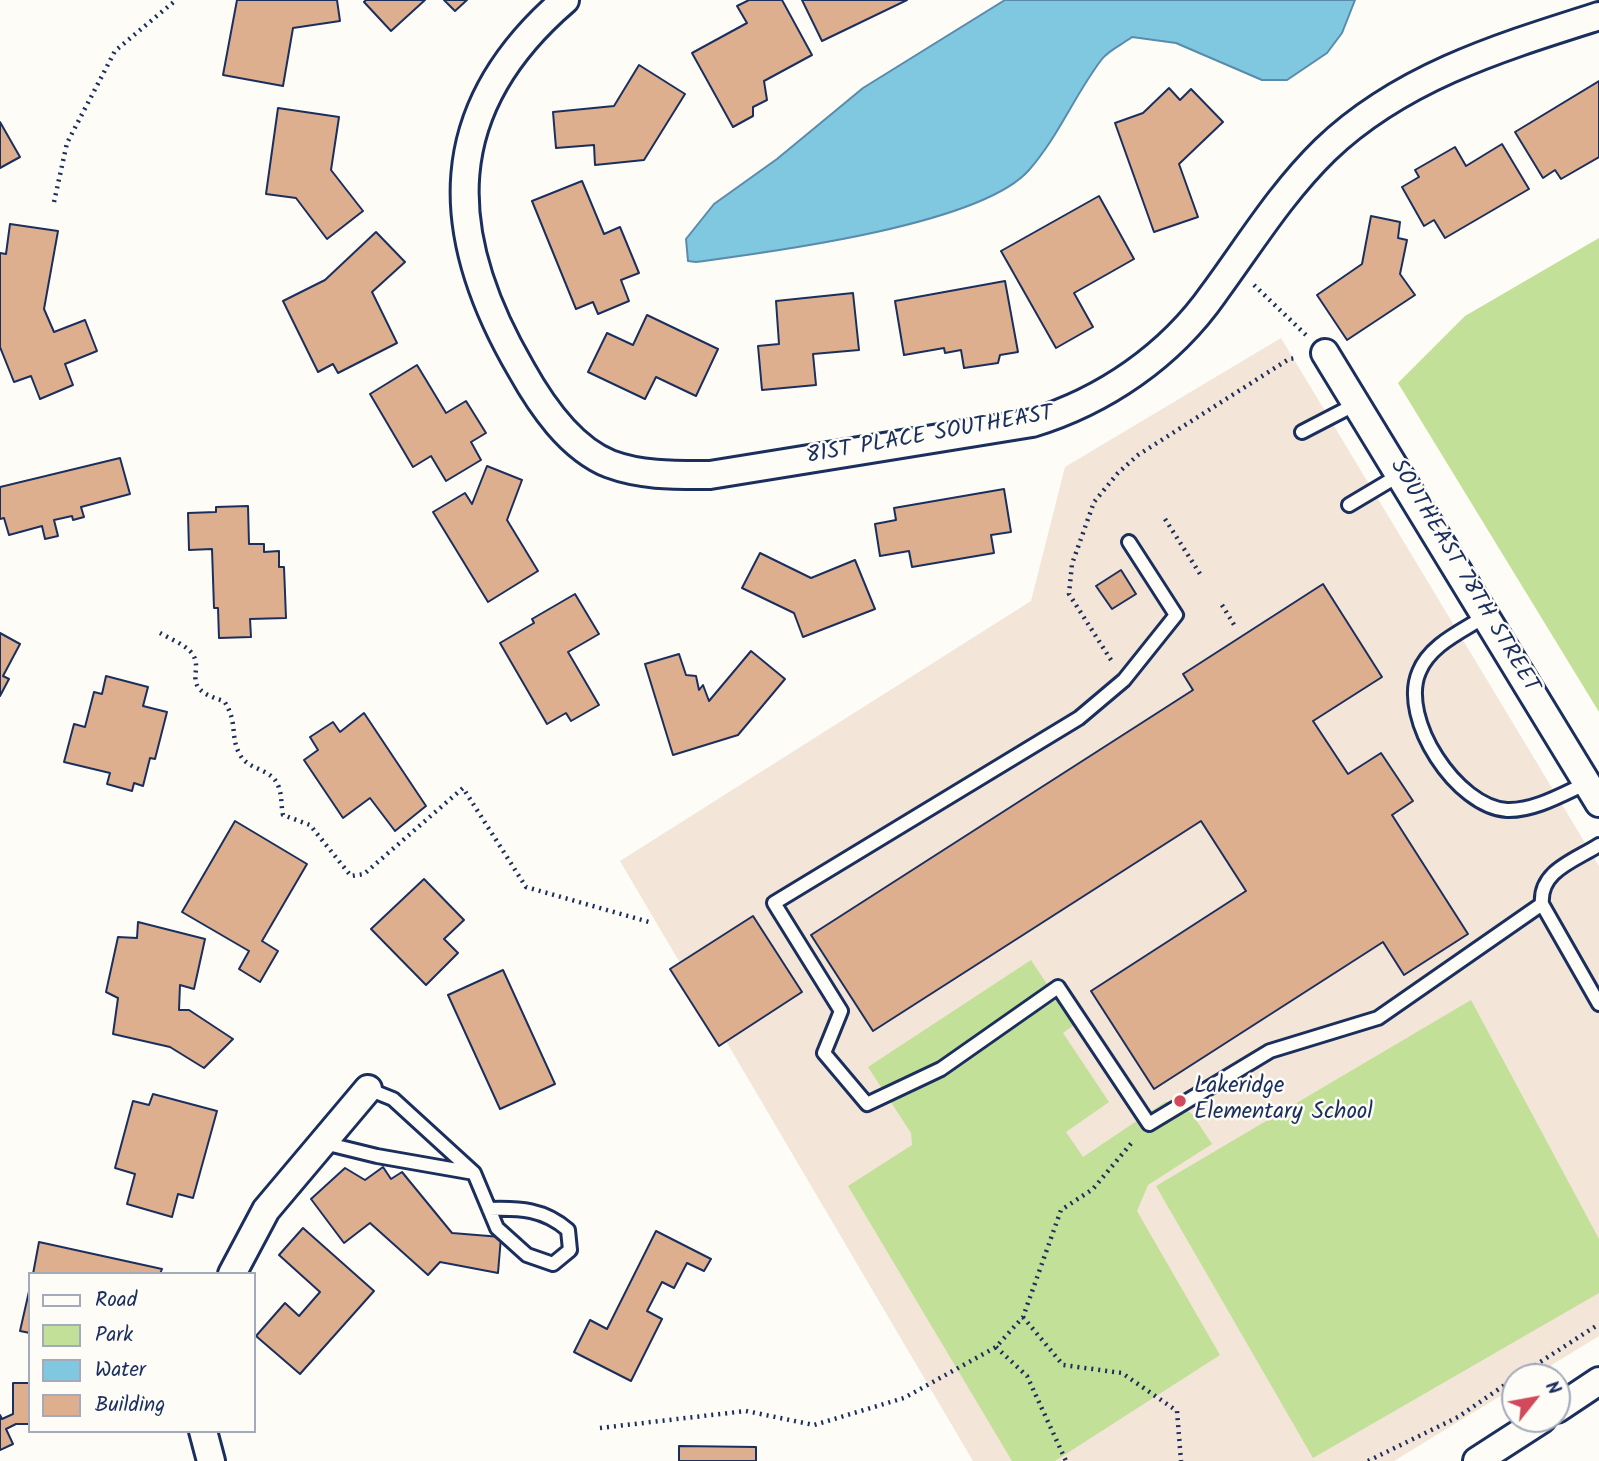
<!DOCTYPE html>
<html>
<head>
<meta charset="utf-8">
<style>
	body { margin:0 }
	#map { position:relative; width:1599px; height:1461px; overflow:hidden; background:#fdfcf7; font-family:Kalam,sans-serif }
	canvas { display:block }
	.legend { position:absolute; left:28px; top:1272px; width:228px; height:161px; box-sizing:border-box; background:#fdfcf7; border:2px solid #a3aaba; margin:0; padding:9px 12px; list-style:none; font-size:21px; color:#1b2f5e }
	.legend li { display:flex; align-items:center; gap:14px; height:35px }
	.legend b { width:35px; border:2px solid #a3aaba }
	.north { position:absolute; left:1501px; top:1363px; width:70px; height:70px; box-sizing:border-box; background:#fdfcf7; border:2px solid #a3aaba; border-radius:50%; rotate:59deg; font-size:19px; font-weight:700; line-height:28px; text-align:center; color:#1b2f5e }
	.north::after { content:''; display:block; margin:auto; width:24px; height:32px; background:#d1495b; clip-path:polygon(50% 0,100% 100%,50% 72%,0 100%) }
</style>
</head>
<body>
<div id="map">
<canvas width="1599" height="1461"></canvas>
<ul class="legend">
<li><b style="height:9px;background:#fdfcf7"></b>Road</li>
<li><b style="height:19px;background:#c3e098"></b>Park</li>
<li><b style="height:19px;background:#80c8e0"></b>Water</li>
<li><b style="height:19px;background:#ddaf8e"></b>Building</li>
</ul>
<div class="north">N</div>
</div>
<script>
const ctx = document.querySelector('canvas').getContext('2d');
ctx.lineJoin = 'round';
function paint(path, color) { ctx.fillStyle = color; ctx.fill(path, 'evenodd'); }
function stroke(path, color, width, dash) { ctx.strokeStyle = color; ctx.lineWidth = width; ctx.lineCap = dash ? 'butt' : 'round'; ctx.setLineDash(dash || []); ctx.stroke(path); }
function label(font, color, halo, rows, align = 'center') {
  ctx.font = font + ' Kalam,sans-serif'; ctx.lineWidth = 5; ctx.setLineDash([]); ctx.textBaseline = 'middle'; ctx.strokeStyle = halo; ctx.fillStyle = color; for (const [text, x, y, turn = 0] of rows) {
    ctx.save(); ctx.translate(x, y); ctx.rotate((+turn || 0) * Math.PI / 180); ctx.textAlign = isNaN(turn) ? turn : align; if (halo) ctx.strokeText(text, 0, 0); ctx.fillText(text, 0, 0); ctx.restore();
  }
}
paint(new Path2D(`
	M1281,338l318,528v470l-67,41h-17v10l-121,74h-421l-353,-600 411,-260 34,-134z`), '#f3e5d8');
paint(new Path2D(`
	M1599,238v474l-201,-329 67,-67z
	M1031,960l43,65 -11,8 46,69 -43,30 17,25 82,-55 8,-1 19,13 20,30 -64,41 -11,26 83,144 -165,106h-43l-164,-275 64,-41 -1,-12 -43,-66z
	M1471,1000l128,239v54l-286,165 -157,-272z`), '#c3e098');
const water = new Path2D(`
	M1005,0h350l-13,33 -15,20 -40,27h-25l-86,-37 -44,-6c-9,7 -23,13 -30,22 -27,35 -43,77 -73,111 -48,55 -258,82 -333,92l-8,-1 -2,-22 28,-35 63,-45 86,-71z`);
paint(water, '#80c8e0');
stroke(water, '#588bac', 2);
const building = new Path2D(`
	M237,0h100l3,21 -47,7 -10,58 -60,-11z
	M366,0h59l-34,31 -27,-29z
	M444,0h23l-12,11z
	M749,0h33l30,55 -48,26 3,19 -14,7v9l-20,11 -41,-74 55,-30 -10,-17z
	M802,0h105l-85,41z
	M639,65l46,29 -41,66 -49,5 -1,-20 -38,3 -3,-36 61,-6z
	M1599,81v76l-38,22 -6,-9 -12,8 -28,-46z
	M1169,88l11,12 11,-11 32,33 -44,42 19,53 -44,15 -39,-109 28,-10z
	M278,108l61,9 -8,53 32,41 -36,28 -31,-41 -30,-4z
	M0,122l20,35 -20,11z
	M1502,144l27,45 -84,49 -11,-18 -10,6 -22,-39 17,-10 -4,-7 40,-23 11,19z
	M582,181l22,53 16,-7 19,46 -18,7 8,21 -31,13 -5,-12 -17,7 -44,-108z
	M1099,196l35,63 -60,34 19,34 -37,21 -55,-97z
	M1371,216l29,6 -2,16 9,2 -7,34 15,21 -68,45 -30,-45 45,-31z
	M10,224l48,7 -14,78 10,23 31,-12 12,31 -32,13 8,21 -33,14 -9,-23 -17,6 -14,-35v-94l6,1z
	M376,232l29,30 -33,30 25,51 -59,30 -5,-9 -15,8 -35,-71 42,-21z
	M1005,281l13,71 -18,3 -2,8 -34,5 -3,-18 -16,3 -1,-5 -40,7 -9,-54z
	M853,293l6,57 -46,4 3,31 -54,5 -4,-44 21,-2 -3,-43z
	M647,315l71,34 -22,47 -40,-19 -11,22 -57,-27 19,-39 26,12z
	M417,365l29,48 20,-12 20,32 -15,9 10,18 -35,21 -15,-25 -18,11 -43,-73z
	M120,458l10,36 -49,13 3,10 -11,3 -1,-4 -18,4 4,16 -13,3 -3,-13 -33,9 -5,-17 -4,1v-32z
	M487,466l35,14 -15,40 31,51 -50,31 -55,-90 32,-19 7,11z
	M1004,489l7,43 -20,3 3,18 -82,14 -3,-16 -29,5 -5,-32 21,-4 -2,-12z
	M248,506l1,38h15v8l15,-1v16h5l2,51 -36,1 1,18 -32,1 -1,-30h-4l-2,-59 -23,1 -1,-37 28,-1v-5z
	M760,553l51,25 44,-18 20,49 -72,28 -9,-24 -52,-25z
	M1121,570l15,24 -24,15 -16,-23z
	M1323,584l59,93 -69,44 35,53 33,-21 32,48 -21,14 76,119 -64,41 -21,-33 -229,147 -63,-98 155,-100 -45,-70 -328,210 -62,-96 382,-245 -10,-16z
	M575,594l24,40 -31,18 31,53 -28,16 -5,-8 -19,11 -47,-81 34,-20 -2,-4z
	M0,633l20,11 -17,32 6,3 -9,17z
	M751,651l34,28 -47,56 -65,20 -28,-91 34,-10 7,21 10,1 3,14 4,-5 6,16z
	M106,676l42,11 -5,19 24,6 -12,47 -5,-1 -7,28 -9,-3 -2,8 -25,-7 3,-11 -46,-11 10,-38 11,3 9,-35 8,2z
	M364,713l62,93 -31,25 -25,-33 -27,20 -39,-58 14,-10 -8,-13 23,-15 7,10z
	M235,821l72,43 -45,77 16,10 -18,31 -21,-13 10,-18 -67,-39z
	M424,879l40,41 -20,19 14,14 -32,32 -55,-56z
	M753,916l49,76 -83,54 -49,-77z
	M138,922l67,17 -11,50 -14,-4 -1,25h10l44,29 -29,29 -34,-21 -57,-13 5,-36 -12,-6 12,-55 19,1z
	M503,970l52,114 -55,25 -52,-114z
	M153,1094l64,17 -24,87 -15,-4 -6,23 -45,-13 8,-30 -20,-6 18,-67 16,4z
	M383,1167l8,12 11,-7 50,61 49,4 -3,36 -58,-11 -12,13 -58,-52 -26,20 -33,-44 34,-31 20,12z
	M303,1228l71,63 -74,83 -44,-38 29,-33 14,13 21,-24 -41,-37z
	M656,1231l55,28 -7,12 -17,-8 -13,25 -12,-6 -15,29 15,8 -31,62 -57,-29 16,-32 17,9z
	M39,1242l123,27 -2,5h-127z
	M30,1287v46l-10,-2z
	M13,1383h17v41h-14l-10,5 7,15 -13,6v-35l2,4 11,-5z
	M679,1446l77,1v14h-77z`);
paint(building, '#ddaf8e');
stroke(building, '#1b2f5e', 2);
const service = new Path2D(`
	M1302,432l54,-28
	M1349,505l52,-31
	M1129,542l47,73 -52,65 -45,38 -305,185 67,108 -17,42 43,51 74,-35 117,-82 91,137 121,-73 108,-33 164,-114
	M1487,615c-24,16 -57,29 -68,57 -20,47 38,135 88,138 27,1 56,-16 80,-27
	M1599,845c-25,16 -60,26 -57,59l57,100
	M368,1089l25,10 81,74 23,55 30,27 26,9 17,-14 -2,-20c-24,-21 -48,-22 -79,-21
	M324,1143l53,13 97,17`);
const minor = new Path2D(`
	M565,0c-127,109 -124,232 -44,369 20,36 49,79 89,95 32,12 67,11 100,11l322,-52c72,-22 138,-67 182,-130 36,-49 67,-100 111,-143 76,-73 176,-103 274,-134
	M1325,353l274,450
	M232,1274l34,-64 102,-121
	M1557,1409l42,-28
	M203,1431l8,30
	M1477,1461l65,-42`);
stroke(service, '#1b2f5e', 18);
stroke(minor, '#1b2f5e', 32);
stroke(new Path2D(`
	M54,202l13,-59 48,-92 61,-51
	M1254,285l52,50
	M1165,519l37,58
	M1222,605l14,23
	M160,633c9,5 23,11 30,18 18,19 -15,36 34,50 14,21 6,34 15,52 9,19 34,14 40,35 3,8 2,18 4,27l27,10 41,51 13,-2 99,-86 63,99 123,35
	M1111,660l-42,-66 3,-30 22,-62 24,-29 20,-18 151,-96 7,-1
	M1023,1317l40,48 59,8 55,38 4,50
	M996,1347l31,29 39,85
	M1517,1377l82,-53
	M600,1428l146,-17 68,14 90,-27 92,-51 27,-30 38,-107 32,-21 41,-49
	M1368,1461l90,-44 57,-39`), '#1b2f5e', 4.5, [2, 5]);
stroke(service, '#fdfcf7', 12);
stroke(minor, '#fdfcf7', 26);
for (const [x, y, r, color] of [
	[1180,1101,7,"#d1495b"]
]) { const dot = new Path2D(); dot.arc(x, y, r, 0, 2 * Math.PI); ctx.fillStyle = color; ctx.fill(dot); stroke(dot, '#fdfcf7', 2.5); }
label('23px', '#1b2f5e', '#fdfcf7', [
	["81ST PLACE SOUTHEAST",930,437,-10],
	["SOUTHEAST 78TH STREET",1463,577,59]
]);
label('23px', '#1b2f5e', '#fdfcf7', [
	["Lakeridge",1194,1088],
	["Elementary School",1194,1114]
], 'left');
</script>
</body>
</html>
